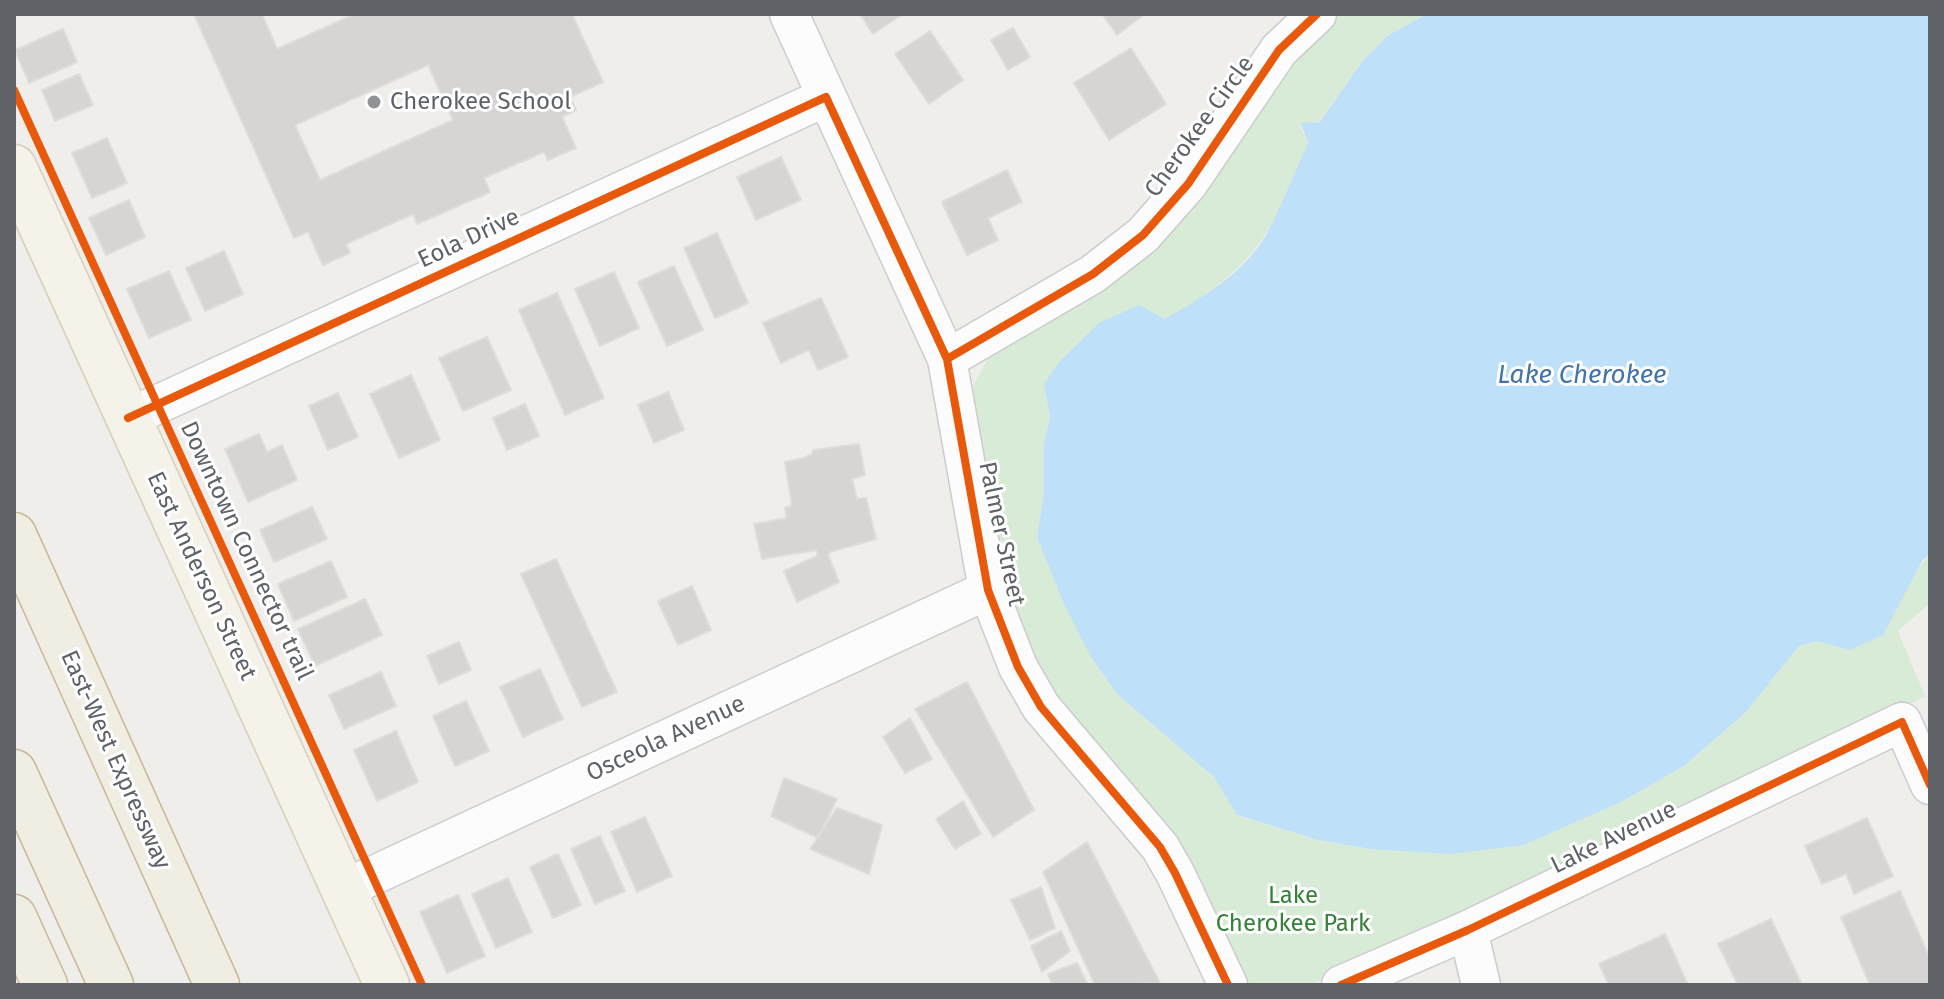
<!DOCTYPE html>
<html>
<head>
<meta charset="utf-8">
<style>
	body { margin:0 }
	#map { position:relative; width:1944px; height:999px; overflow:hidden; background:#efeeea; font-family:"Fira Sans",sans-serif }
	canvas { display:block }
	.frame { position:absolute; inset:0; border:16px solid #5f6368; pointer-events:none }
</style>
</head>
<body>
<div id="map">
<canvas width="1944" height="999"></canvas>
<div class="frame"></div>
</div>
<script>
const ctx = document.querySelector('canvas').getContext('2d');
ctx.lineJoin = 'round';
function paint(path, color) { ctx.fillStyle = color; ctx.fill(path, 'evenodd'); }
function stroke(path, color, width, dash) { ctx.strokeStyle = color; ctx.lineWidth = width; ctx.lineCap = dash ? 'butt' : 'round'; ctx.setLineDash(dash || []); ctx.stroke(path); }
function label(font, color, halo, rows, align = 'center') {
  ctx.font = font + ' "Fira Sans",sans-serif'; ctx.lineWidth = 6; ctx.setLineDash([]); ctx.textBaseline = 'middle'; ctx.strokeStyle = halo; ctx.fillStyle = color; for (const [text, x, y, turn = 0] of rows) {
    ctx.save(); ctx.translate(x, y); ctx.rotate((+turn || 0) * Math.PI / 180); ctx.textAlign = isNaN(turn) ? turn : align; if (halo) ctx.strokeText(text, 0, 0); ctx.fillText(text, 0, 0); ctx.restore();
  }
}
paint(new Path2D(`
	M1341,14h86l-40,22 -26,27 -43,60 -13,-1 -4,6 7,15c-13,29 -26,68 -45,95 -44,66 -149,108 -219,146l6,33 -6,26v49l-7,45 54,120 26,37 97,83 24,39 80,24 52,9 154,-4 97,-43 63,-36 62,-54 53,-66 18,-5 33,9 80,-96v49l-32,28 27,65 -62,34 -362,170 -191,85h-63l-195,-283 -37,-74 -43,-207 2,-37 20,-36 119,-72 204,-248z`), '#d8ebd6');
paint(new Path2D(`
	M1427,14h503v540l-8,7 -39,74 -33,15 -33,-9 -18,5 -53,66 -62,54 -63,36 -97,43 -73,9 -81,-5 -52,-9 -81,-25 -23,-38 -97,-83 -26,-37 -27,-53 -27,-67 7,-45v-49l6,-26 -6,-33 16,-23 39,-38 40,-18 26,14c38,-22 78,-45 101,-84 16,-29 28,-62 42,-92l-7,-19 4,-2 14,1 42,-60 26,-27z`), '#bfe0f9');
const building = new Path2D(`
	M194,14h68l15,35 78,-35h217l31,68 -33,15 6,13 -14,7 14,31 -28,12 -4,-8 -60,26 6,14 -73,32 -4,-10 -67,30 4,9 -27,12 -15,-33 -14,6zM428,65l25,55 -133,60 -25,-55z
	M860,14h43l-30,20z
	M1102,14h43l-28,21z
	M1013,28l17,29 -22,13 -17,-30z
	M63,29l14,33 -48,21 -14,-33z
	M930,31l33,49 -34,24 -34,-50z
	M1131,48l35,56 -57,36 -35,-57z
	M79,74l14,31 -38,16 -13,-31z
	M107,138l20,45 -35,15 -20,-45z
	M781,157l20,43 -45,20 -19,-43z
	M1007,170l15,32 -34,16 10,22 -31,15 -25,-53z
	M129,200l16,37 -39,18 -17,-37z
	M717,233l31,70 -33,15 -31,-70z
	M224,251l19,43 -38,17 -19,-43z
	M674,266l29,64 -36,16 -29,-64z
	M169,271l22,49 -42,18 -22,-49z
	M614,272l25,56 -39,18 -25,-57z
	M557,293l47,105 -39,17 -46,-105z
	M821,298l27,59 -30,13 -9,-20 -28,13 -18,-40z
	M487,337l24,53 -48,21 -24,-53z
	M411,375l29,65 -41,18 -29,-64z
	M668,392l16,38 -30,13 -16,-38z
	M338,393l20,44 -30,13 -19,-44z
	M525,404l14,32 -32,14 -14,-32z
	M259,434l8,18 15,-7 15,35 -49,22 -23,-53z
	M859,444l6,31 -13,4 5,20 9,-1 10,41 -46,13 -2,3 11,27 -42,20 -13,-31 33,-15v-6l-55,9 -8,-35 33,-6 -2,-10 7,-3 -7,-43 19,-4 8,-4 1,-4z
	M312,507l15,32 -53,23 -14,-32z
	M556,559l61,133 -35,15 -61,-133z
	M331,561l16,36 -53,24 -16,-37z
	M692,586l19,44 -33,15 -20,-44z
	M365,599l17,36 -67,31 -17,-37z
	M459,642l12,28 -32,14 -12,-28z
	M540,669l23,50 -40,18 -23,-50z
	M381,672l15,34 -52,23 -15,-34z
	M967,682l67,128 -41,27 -78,-128z
	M466,701l23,50 -34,15 -22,-50z
	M910,718l22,41 -27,14 -22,-36z
	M396,731l22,51 -41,19 -23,-51z
	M784,778l53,21 -19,39 -47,-22z
	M963,801l18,33 -26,15 -19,-30z
	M837,808l45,17 -13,49 -59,-25z
	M645,817l27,59 -35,16 -26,-60z
	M1867,818l26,58 -39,18 -8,-20 -24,10 -17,-38z
	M600,836l25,55 -30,13 -24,-55z
	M1087,842l73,141 -65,2 -52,-113z
	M558,854l23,51 -28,13 -23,-51z
	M508,878l24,54 -36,16 -24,-54z
	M1041,887l14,41 -25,12 -19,-40z
	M1900,891l30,68v26h-60l-29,-68z
	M458,895l27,61 -38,17 -27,-61z
	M1771,919l31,66h-64l-20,-41z
	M1061,931l9,20 -28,21 -11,-26z
	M1665,934l23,51h-79l-10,-21z
	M1077,963l11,22h-36l-4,-11z`);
paint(building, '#d6d5d3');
stroke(building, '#deddd9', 2);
const minor = new Path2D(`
	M789,14l158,345 41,231 30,77 23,40 119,140 15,26 53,112
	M947,359l146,-85 50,-39 45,-51 91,-134 38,-36
	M128,418l698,-321
	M344,889l644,-299
	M1468,930l13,55
	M1341,985l127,-55 434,-208 28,63`);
const major = new Path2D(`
	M14,167l373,818`);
const highway = new Path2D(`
	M14,535l203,450
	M14,772l97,213
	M14,917l31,68`);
stroke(minor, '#cbcccc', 41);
stroke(major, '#d7ceb8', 47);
stroke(highway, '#c8b996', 47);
stroke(minor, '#fdfcfc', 38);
stroke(major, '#f4f2e9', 44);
stroke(highway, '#f0ede3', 44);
stroke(new Path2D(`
	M14,90l408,895
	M947,359l146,-85 50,-39 45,-51 91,-134 38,-36
	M128,418l698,-321 121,262 41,231 30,77 23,40 119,140 15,26 53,112
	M1341,985l127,-55 434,-208 28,63`), '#e8590c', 8);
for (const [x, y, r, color] of [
	[374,102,8,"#919496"]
]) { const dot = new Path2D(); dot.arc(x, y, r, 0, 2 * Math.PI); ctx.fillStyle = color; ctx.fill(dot); stroke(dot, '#fff', 3); }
label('24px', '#5f6368', '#fff', [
	["Cherokee School",390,102]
], 'left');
label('24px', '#5f6368', '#fff', [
	["Cherokee Circle",1200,127,-54],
	["Eola Drive",469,239,-25],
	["Palmer Street",1001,534,78],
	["Downtown Connector trail",246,551,65],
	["East Anderson Street",201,576,65],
	["Osceola Avenue",666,739,-25],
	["East-West Expressway",115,760,66],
	["Lake Avenue",1614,838,-26]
]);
label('24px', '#348238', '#fff', [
	["Lake",1293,896],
	["Cherokee Park",1293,924]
]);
label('italic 26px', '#4174aa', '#fff', [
	["Lake Cherokee",1582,376]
]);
</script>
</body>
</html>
